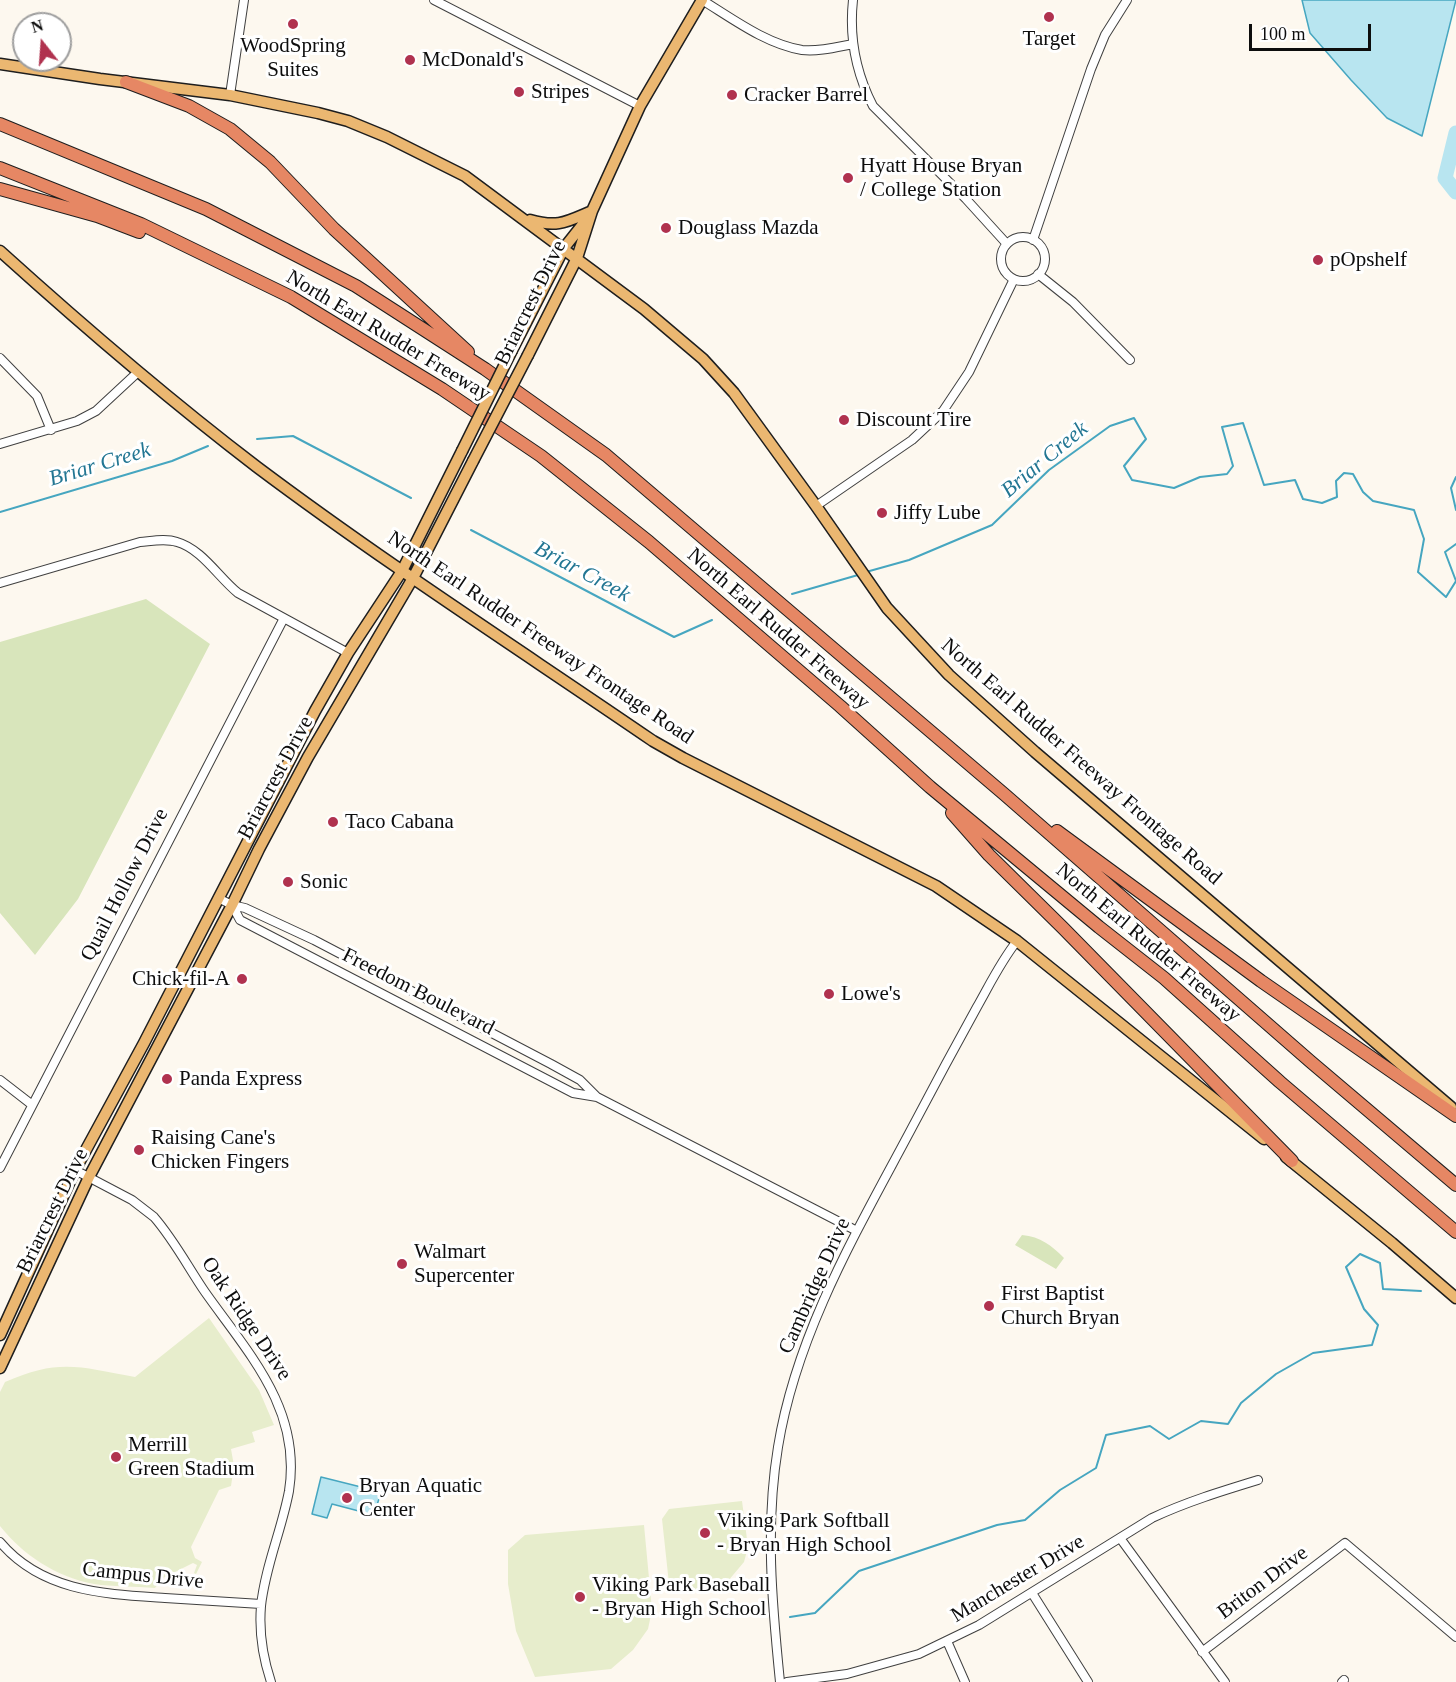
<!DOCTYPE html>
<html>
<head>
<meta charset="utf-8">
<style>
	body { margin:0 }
	#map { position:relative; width:1456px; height:1682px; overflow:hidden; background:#fdf8ef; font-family:Georgia,serif }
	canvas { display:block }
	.north { position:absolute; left:12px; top:12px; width:60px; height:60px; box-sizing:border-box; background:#fff; border:2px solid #9e9e9e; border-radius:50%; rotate:343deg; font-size:16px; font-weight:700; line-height:24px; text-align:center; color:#0d0d0d }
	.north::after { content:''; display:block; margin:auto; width:21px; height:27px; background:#b0324f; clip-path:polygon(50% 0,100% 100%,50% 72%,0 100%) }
	.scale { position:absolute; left:1249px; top:24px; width:122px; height:27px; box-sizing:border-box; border:3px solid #0d0d0d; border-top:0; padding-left:8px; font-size:18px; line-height:21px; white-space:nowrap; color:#0d0d0d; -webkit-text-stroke:4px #fff; paint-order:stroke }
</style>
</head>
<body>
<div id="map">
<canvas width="1456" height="1682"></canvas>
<div class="north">N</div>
<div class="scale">100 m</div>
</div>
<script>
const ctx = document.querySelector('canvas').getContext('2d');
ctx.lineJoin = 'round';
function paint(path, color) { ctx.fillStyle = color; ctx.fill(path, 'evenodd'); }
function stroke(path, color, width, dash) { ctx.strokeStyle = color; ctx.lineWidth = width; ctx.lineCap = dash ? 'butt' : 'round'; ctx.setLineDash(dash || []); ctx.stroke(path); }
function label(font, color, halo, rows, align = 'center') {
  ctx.font = font + ' Georgia,serif'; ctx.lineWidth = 6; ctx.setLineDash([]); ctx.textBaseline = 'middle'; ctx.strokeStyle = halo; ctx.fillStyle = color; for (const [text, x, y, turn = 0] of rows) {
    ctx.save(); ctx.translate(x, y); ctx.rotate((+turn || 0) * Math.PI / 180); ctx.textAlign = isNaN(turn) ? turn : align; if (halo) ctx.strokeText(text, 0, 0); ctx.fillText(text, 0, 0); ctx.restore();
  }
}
paint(new Path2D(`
	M146,599l64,45 -132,255 -43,56 -35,-42v-271z
	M1022,1235c19,2 29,10 42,23l-8,11 -41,-24z`), '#d8e5bb');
paint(new Path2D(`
	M209,1318l50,72 15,35 -22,7 3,10 -24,7 3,17 -3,20 -12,4 -28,57 4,11 7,4 -6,12 -2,-1 3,-8 -4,-2 -30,15 -8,10c-20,-2 -42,-1 -61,-4 -38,-7 -71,-29 -94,-58v-134l5,-10c54,-24 75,-15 130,-5z
	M742,1501l6,46 -4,15 -16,19 -10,5 -48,7 -8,-74 7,-10z
	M644,1525l8,85 -4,19 -15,21 -22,19 -76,8 -19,-46 -8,-47v-34l17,-15z`), '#e7edcc');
const water = new Path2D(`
	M1302,0h154l-34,136 -35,-18 -36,-38 -41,-47z
	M321,1477l60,15 -7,23 -42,-11 -5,14 -15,-4z`);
paint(water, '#b8e5f0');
stroke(water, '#46a6c0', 1.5);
stroke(new Path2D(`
	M257,439l36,-3 118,62
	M1456,477l-5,11 5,22
	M0,512l172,-51 36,-15
	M471,530l203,107 38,-17
	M1456,544l-11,8 11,29
	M866,572l43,-12 83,-35 57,-55 61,-44 24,-8 12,21 -22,27 8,14 42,8 26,-11 27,-3 6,-8 -11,-39 21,-4 21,62 31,-5 8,19 19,4 15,-6 -1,-16 8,-8 9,1 10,18 10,9 41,9 10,29 -6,33 28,25 10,-16
	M792,594l66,-19
	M790,1617l25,-4 44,-42 138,-46 28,-5 35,-30 36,-22 10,-33 44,-9 19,13 32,-18 27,3 13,-21 35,-29 37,-21 59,-8 6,-20 -14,-16 -18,-42 14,-13 20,9 3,26 38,2`), '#46a6c0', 2);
stroke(new Path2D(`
	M1456,133l-11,45 11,14`), '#b8e5f0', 15);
const minor = new Path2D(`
	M434,0l206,106
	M702,0c31,19 64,44 100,50 16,2 35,-3 51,-6
	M853,0c-4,37 3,73 20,106l93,93 40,44
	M230,95l14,-95
	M1001 259a22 22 0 1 1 44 0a22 22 0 1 1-44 0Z
	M1033,240l58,-171 14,-34 22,-35
	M1038,274l35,28 57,58
	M0,358l37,38 14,34
	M0,444l77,-23 19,-10 42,-39
	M816,506l96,-66 31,-29 26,-39 45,-93
	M0,583l140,-41c12,-1 26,-4 37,0 25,7 42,36 61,51l110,60
	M218,898l14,7 13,3 69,32 237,124 29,16 17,17
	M232,905l8,15 333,173 24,4 260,134
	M0,1080l31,24
	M0,1168l284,-550
	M75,1170l57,30 22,17c20,23 34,50 51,75 43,61 97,117 84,199 -7,38 -24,76 -28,115 -2,24 2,52 10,76
	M1120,1538l105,144
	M0,1542c42,50 105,52 165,56 32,2 64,4 96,6
	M1032,1593l56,89
	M947,1641l18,41
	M1202,1652l143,-109 111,94
	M780,1682c-8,-79 -15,-156 -2,-235 19,-117 82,-221 137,-325 20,-38 41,-77 62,-115 13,-23 24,-46 40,-66
	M787,1682l60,-8 72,-20 60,-29 173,-107c34,-16 70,-27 106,-38
	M1342,1682l2,-2`);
const major = new Path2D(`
	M0,64l100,15 130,16 88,18 30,8 39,16 78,39 179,133 59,50 31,34 82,113 71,102 62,67 86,77 416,355
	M530,220c28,8 36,2 62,-9
	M0,251c83,75 168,148 257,216 128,96 263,183 396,274l30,17 253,128 81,55 247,198
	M512,350l52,-102 23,-29
	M528,355l49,-97 15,-47 48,-105 62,-106
	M1286,1157l106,86 64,55
	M0,1335l75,-165 69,-127 171,-332 33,-58 54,-82 60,-120
	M0,1368l89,-191 143,-272 27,-56 49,-92 105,-179 60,-117`);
const highway = new Path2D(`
	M126,82l63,24 41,23 40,33 64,67 134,123
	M0,124l206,85 150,77 129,83 121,86 398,339 307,268 145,123
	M0,168l141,56 150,73 151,92 99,67 108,86 191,164 90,81 169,140 65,51 116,104 176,150
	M0,189l97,27 42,16
	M952,813l37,42 74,73 229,233
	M1057,831l204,150 195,135`);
stroke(minor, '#404040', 10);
stroke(major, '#1e1e1e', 13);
stroke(highway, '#1e1e1e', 14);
stroke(minor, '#fff', 8);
stroke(major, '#ebb771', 10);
stroke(highway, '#e68764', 12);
const majorBridge = new Path2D(`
	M462,451l50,-101
	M473,461l55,-106`);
stroke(majorBridge, '#1e1e1e', 13, []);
stroke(majorBridge, '#ebb771', 10);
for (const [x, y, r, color] of [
	[1049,17,6,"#b0324f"],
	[293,24,6,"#b0324f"],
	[410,60,6,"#b0324f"],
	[519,92,6,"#b0324f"],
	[732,95,6,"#b0324f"],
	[848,178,6,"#b0324f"],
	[666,228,6,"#b0324f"],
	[1318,260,6,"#b0324f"],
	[844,420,6,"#b0324f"],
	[882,513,6,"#b0324f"],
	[333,822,6,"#b0324f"],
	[288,882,6,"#b0324f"],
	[242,979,6,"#b0324f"],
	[829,994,6,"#b0324f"],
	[167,1079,6,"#b0324f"],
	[139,1150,6,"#b0324f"],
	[402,1264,6,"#b0324f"],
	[989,1306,6,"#b0324f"],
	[116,1457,6,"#b0324f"],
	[347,1498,6,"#b0324f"],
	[705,1533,6,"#b0324f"],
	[580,1597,6,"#b0324f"]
]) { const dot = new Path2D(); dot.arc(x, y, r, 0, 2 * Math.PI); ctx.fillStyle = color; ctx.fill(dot); stroke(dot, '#fff', 2); }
label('21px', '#0d0d0d', '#fff', [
	["Target",1049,39,"center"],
	["WoodSpring",293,46,"center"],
	["Suites",293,70,"center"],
	["McDonald's",422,60],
	["Stripes",531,92],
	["Cracker Barrel",744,95],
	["Hyatt House Bryan",860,166],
	["/ College Station",860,190],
	["Douglass Mazda",678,228],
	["pOpshelf",1330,260],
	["Discount Tire",856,420],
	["Jiffy Lube",894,513],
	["Taco Cabana",345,822],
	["Sonic",300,882],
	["Chick-fil-A",230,979,"right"],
	["Lowe's",841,994],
	["Panda Express",179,1079],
	["Raising Cane's",151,1138],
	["Chicken Fingers",151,1162],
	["Walmart",414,1252],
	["Supercenter",414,1276],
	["First Baptist",1001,1294],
	["Church Bryan",1001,1318],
	["Merrill",128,1445],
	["Green Stadium",128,1469],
	["Bryan Aquatic",359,1486],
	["Center",359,1510],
	["Viking Park Softball",717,1521],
	["- Bryan High School",717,1545],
	["Viking Park Baseball",592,1585],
	["- Bryan High School",592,1609]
], 'left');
label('21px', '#0d0d0d', '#fff', [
	["Briarcrest Drive",531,303,-64],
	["North Earl Rudder Freeway",388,336,31],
	["North Earl Rudder Freeway",778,629,41],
	["North Earl Rudder Freeway Frontage Road",540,638,34],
	["North Earl Rudder Freeway Frontage Road",1081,762,41],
	["Briarcrest Drive",276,778,-62],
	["Quail Hollow Drive",125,885,-63],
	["North Earl Rudder Freeway",1148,943,40],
	["Freedom Boulevard",418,992,27],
	["Briarcrest Drive",53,1211,-64],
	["Cambridge Drive",815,1286,-66],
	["Oak Ridge Drive",246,1319,56],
	["Campus Drive",143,1576,6],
	["Manchester Drive",1018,1579,-31],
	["Briton Drive",1263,1583,-37]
]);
label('italic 22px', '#227693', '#fff', [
	["Briar Creek",1045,460,-40],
	["Briar Creek",100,465,-17],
	["Briar Creek",582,572,28]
]);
</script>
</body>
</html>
